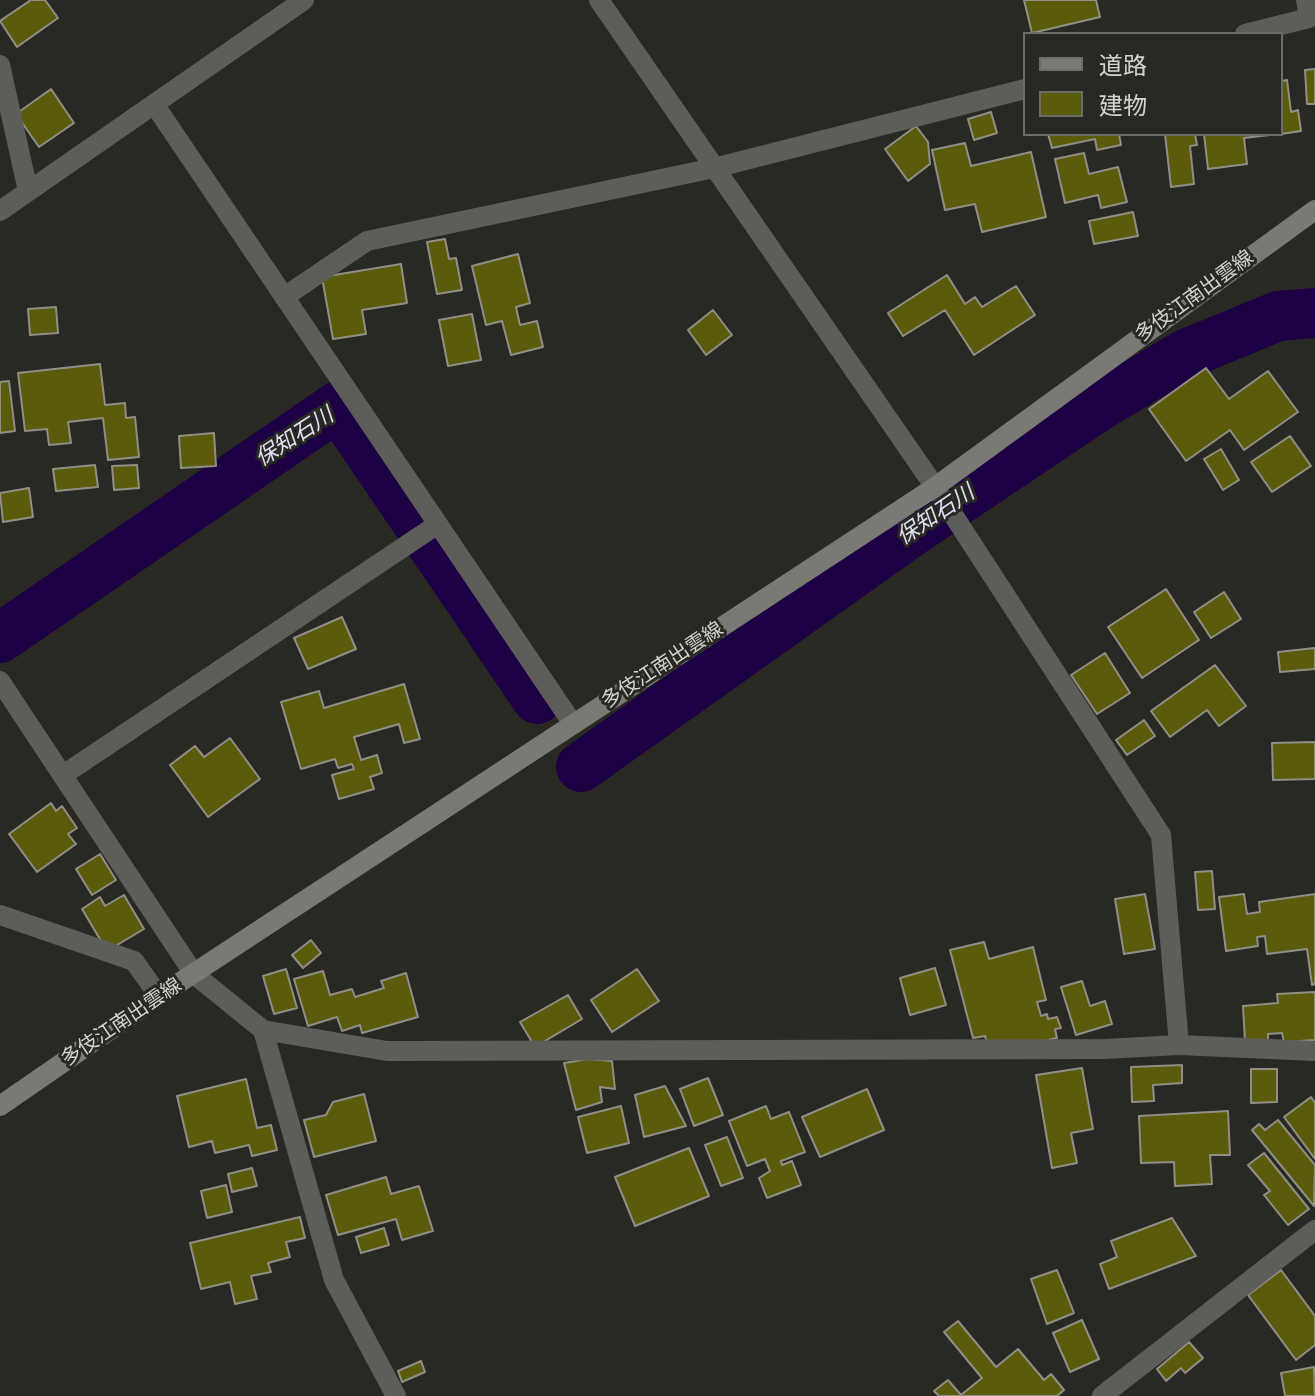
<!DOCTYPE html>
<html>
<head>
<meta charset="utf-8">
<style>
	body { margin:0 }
	#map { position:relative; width:1315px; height:1396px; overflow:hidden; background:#292924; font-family:"Source Serif 4","Noto Sans JP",serif }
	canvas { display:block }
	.legend { position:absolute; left:1023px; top:32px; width:260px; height:104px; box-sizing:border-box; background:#292924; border:2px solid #6d6d68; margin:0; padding:10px 14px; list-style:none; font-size:24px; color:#d3d3cf }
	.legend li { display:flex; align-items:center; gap:16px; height:40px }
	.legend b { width:40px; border:2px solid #6d6d68 }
</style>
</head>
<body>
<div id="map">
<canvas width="1315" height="1396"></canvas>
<ul class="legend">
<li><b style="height:10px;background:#7a7a75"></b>道路</li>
<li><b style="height:22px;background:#5c5b0b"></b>建物</li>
</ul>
</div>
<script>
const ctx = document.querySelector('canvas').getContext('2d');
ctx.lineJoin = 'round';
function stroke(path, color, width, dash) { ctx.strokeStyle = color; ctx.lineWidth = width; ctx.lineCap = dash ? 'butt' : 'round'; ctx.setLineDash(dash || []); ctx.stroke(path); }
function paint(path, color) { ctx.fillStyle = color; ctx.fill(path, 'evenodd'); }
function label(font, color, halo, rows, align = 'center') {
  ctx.font = font + ' "Source Serif 4","Noto Sans JP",serif'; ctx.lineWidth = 6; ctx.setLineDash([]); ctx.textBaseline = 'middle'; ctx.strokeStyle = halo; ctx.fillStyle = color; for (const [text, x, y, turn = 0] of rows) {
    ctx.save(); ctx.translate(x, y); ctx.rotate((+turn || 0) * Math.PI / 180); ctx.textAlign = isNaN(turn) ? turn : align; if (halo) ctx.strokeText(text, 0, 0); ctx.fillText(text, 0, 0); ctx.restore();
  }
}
stroke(new Path2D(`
	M0,638l338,-232 199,293
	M581,767l333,-237 188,-126 84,-50 92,-38 37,-3`), '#1d0044', 50);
const building = new Path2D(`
	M31,0h14l13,18 -41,29 -17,-26z
	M1024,0h72l4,17 -68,16z
	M1315,69v35h-8l-2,-34z
	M1287,80l4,32 7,-2 3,21 -20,3v-53z
	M51,89l23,34 -35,24 -23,-33z
	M991,112l6,21 -23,7 -6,-21z
	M916,126l12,16 2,22 -22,17 -23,-32z
	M1048,134h71l2,11 -24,5 -2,-11 -43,9z
	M1165,134h30l2,11 -7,1 4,38 -23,3z
	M1204,134h74l-34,4 3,26 -39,5z
	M965,143l6,23 60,-14 15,65 -64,15 -7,-28 -30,6 -13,-60z
	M1084,153l5,21 29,-7 9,35 -26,6 -3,-13 -33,8 -10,-44z
	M1133,212l5,24 -44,8 -5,-23z
	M445,239l4,20 7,-1 6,32 -25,4 -10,-52z
	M518,254l12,49 -14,4 4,18 17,-4 6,26 -32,8 -9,-34 -16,4 -14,-59z
	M401,264l6,39 -45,7 4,24 -33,5 -11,-62z
	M947,275l18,29 10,-7 7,10 34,-21 19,29 -61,40 -29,-45 -42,26 -15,-23z
	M56,307l2,26 -28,2 -2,-26z
	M713,310l19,25 -26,20 -18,-25z
	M472,314l9,46 -33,6 -9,-46z
	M100,364l5,41 20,-2 1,15 9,-1 4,40 -31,3 -5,-42 -35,4 3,21 -22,2 -2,-16 -22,2 -7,-58z
	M1206,368l23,31 39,-28 30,41 -54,38 -14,-20 -44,31 -37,-52z
	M9,381l6,50 -15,2v-51z
	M214,433l2,33 -35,2 -2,-32z
	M1290,436l21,30 -39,26 -21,-30z
	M1221,449l18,31 -16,10 -19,-31z
	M95,465l3,22 -42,4 -3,-22z
	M137,465l2,23 -25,2 -2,-24z
	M29,488l4,29 -30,5 -3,-29z
	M1166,589l33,51 -57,38 -34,-51z
	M1224,592l17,27 -30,19 -17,-26z
	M342,617l14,32 -48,20 -14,-31z
	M1315,648v21l-35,3 -2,-20z
	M1105,653l25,40 -33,21 -26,-39z
	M1215,665l31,41 -27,20 -12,-16 -37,27 -19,-26z
	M404,684l16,55 -16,4 -5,-19 -45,13 7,23 16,-5 5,18 -12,4 4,12 -35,10 -7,-24 22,-6 -2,-5 -14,4 -3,-9 -34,10 -20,-67 38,-11 5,17z
	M1144,720l11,16 -28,19 -11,-15z
	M230,738l30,41 -52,38 -38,-52 25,-19 9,11z
	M1315,742v37l-42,1 -1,-37z
	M51,803l5,8 6,-5 15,22 -9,6 8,10 -39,28 -28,-38z
	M100,854l16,26 -24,15 -16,-26z
	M1212,871l3,38 -17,1 -3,-38z
	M1145,894l10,55 -31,5 -9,-55z
	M1244,894l3,20 13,-2 -1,-10 56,-8v90l-3,1 -5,-36 -40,5 -2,-18 -8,1 1,9 -32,5 -7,-54z
	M124,895l20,34 -37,22 -25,-42 18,-12 5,9z
	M311,940l10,13 -18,15 -11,-13z
	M984,942l5,17 44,-12 13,53 -9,2 4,14 6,-2 1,5 9,-2 4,11 -6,1 2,9 -32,8 -36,3 -4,-13 -12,2 -23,-88z
	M935,968l11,37 -36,10 -10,-37z
	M286,969l11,39 -23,6 -11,-38z
	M637,969l22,32 -47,31 -21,-32z
	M323,971l7,24 22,-6 3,8 29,-9 -3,-7 25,-8 12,44 -56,16 -2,-8 -18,6 -5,-14 -29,9 -14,-47z
	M1082,981l8,25 15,-5 7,23 -36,11 -15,-48z
	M1315,992v48l-31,2 -2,-9 -14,1v7l-23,1 -2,-36 35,-3 -1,-9z
	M568,995l14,24 -47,28 -15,-25z
	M588,1059l24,2 3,28 -15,-2 2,15 -26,8 -12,-47z
	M1182,1065v18l-29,2 1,16 -22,1 -1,-35z
	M1082,1068l11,61 -22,4 6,30 -25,5 -16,-93z
	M1251,1069h26v33l-26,1z
	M708,1078l15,37 -29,11 -14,-37z
	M246,1079l11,49 14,-3 6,25 -25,6 -3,-11 -34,8 -3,-12 -23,6 -12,-51z
	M665,1086l21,40 -42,11 -9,-42z
	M867,1089l17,41 -64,27 -18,-40z
	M364,1094l12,47 -62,16 -10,-37 22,-5 7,-13z
	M1311,1097l4,6v56l-31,-42z
	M621,1106l8,37 -42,10 -9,-36z
	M766,1106l5,13 18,-7 16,40 -24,9 1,4 10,-4 9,24 -34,13 -8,-20 11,-7 -5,-12 -18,7 -18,-45z
	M1228,1111l2,44h-20l2,29 -37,2 -1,-24 -33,1 -2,-47z
	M1278,1120l37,45 -1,41 -62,-76 7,-6 6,6z
	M727,1137l16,41 -22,8 -16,-41z
	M689,1148l20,48 -74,30 -20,-49z
	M1264,1153l45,56 -21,16 -24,-30 6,-4 -22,-26z
	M252,1168l5,18 -25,6 -4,-18z
	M386,1177l5,17 28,-8 14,45 -31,9 -6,-21 -58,16 -12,-40z
	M226,1185l6,27 -25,6 -6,-27z
	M300,1217l5,21 -19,4 4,15 -22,6 3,9 -20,4 6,23 -22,5 -5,-22 -29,7 -11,-46z
	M1172,1218l24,38 -87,33 -9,-25 17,-7 -6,-16z
	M384,1228l5,17 -28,8 -5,-16z
	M1057,1270l17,43 -27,11 -16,-45z
	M1281,1270l34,46v29l-19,15 -48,-65z
	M1082,1320l17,39 -29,13 -17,-39z
	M958,1321l38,46 22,-18 26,31 7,-6 13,16 -7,6h-118l-5,-5 14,-11 13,15 21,-17 -38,-46z
	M1189,1342l14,16 -18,15 -4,-5 -15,13 -9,-12z
	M421,1361l4,11 -23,10 -4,-11z
	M1314,1367l1,29h-30l-4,-23z`);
paint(building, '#5c5b0b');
stroke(building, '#8f8f88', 2);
stroke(new Path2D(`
	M599,0l336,487 226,348 18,210
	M1245,34l64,-16 -3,-18
	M0,65l28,126
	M154,104l419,620
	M0,211l304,-211
	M284,297l83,-56 347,-73 311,-79
	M0,681l194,293 69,56 124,21 717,-2 75,-4 136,6
	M63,775l375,-251
	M0,915l134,46 25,35
	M263,1030l71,250 62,116
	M1102,1396l213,-166`), '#5d5d5a', 20);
stroke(new Path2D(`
	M0,1106l159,-110 776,-509 380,-277`), '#7a7a75', 20);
label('20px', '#d3d3cf', '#292924', [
	["多伎江南出雲線",1195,297,-36],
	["多伎江南出雲線",663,666,-33],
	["多伎江南出雲線",122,1023,-34]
]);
label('italic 22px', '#e4dff5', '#292924', [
	["保知石川",295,438,-33],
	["保知石川",936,516,-34]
]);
</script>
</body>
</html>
